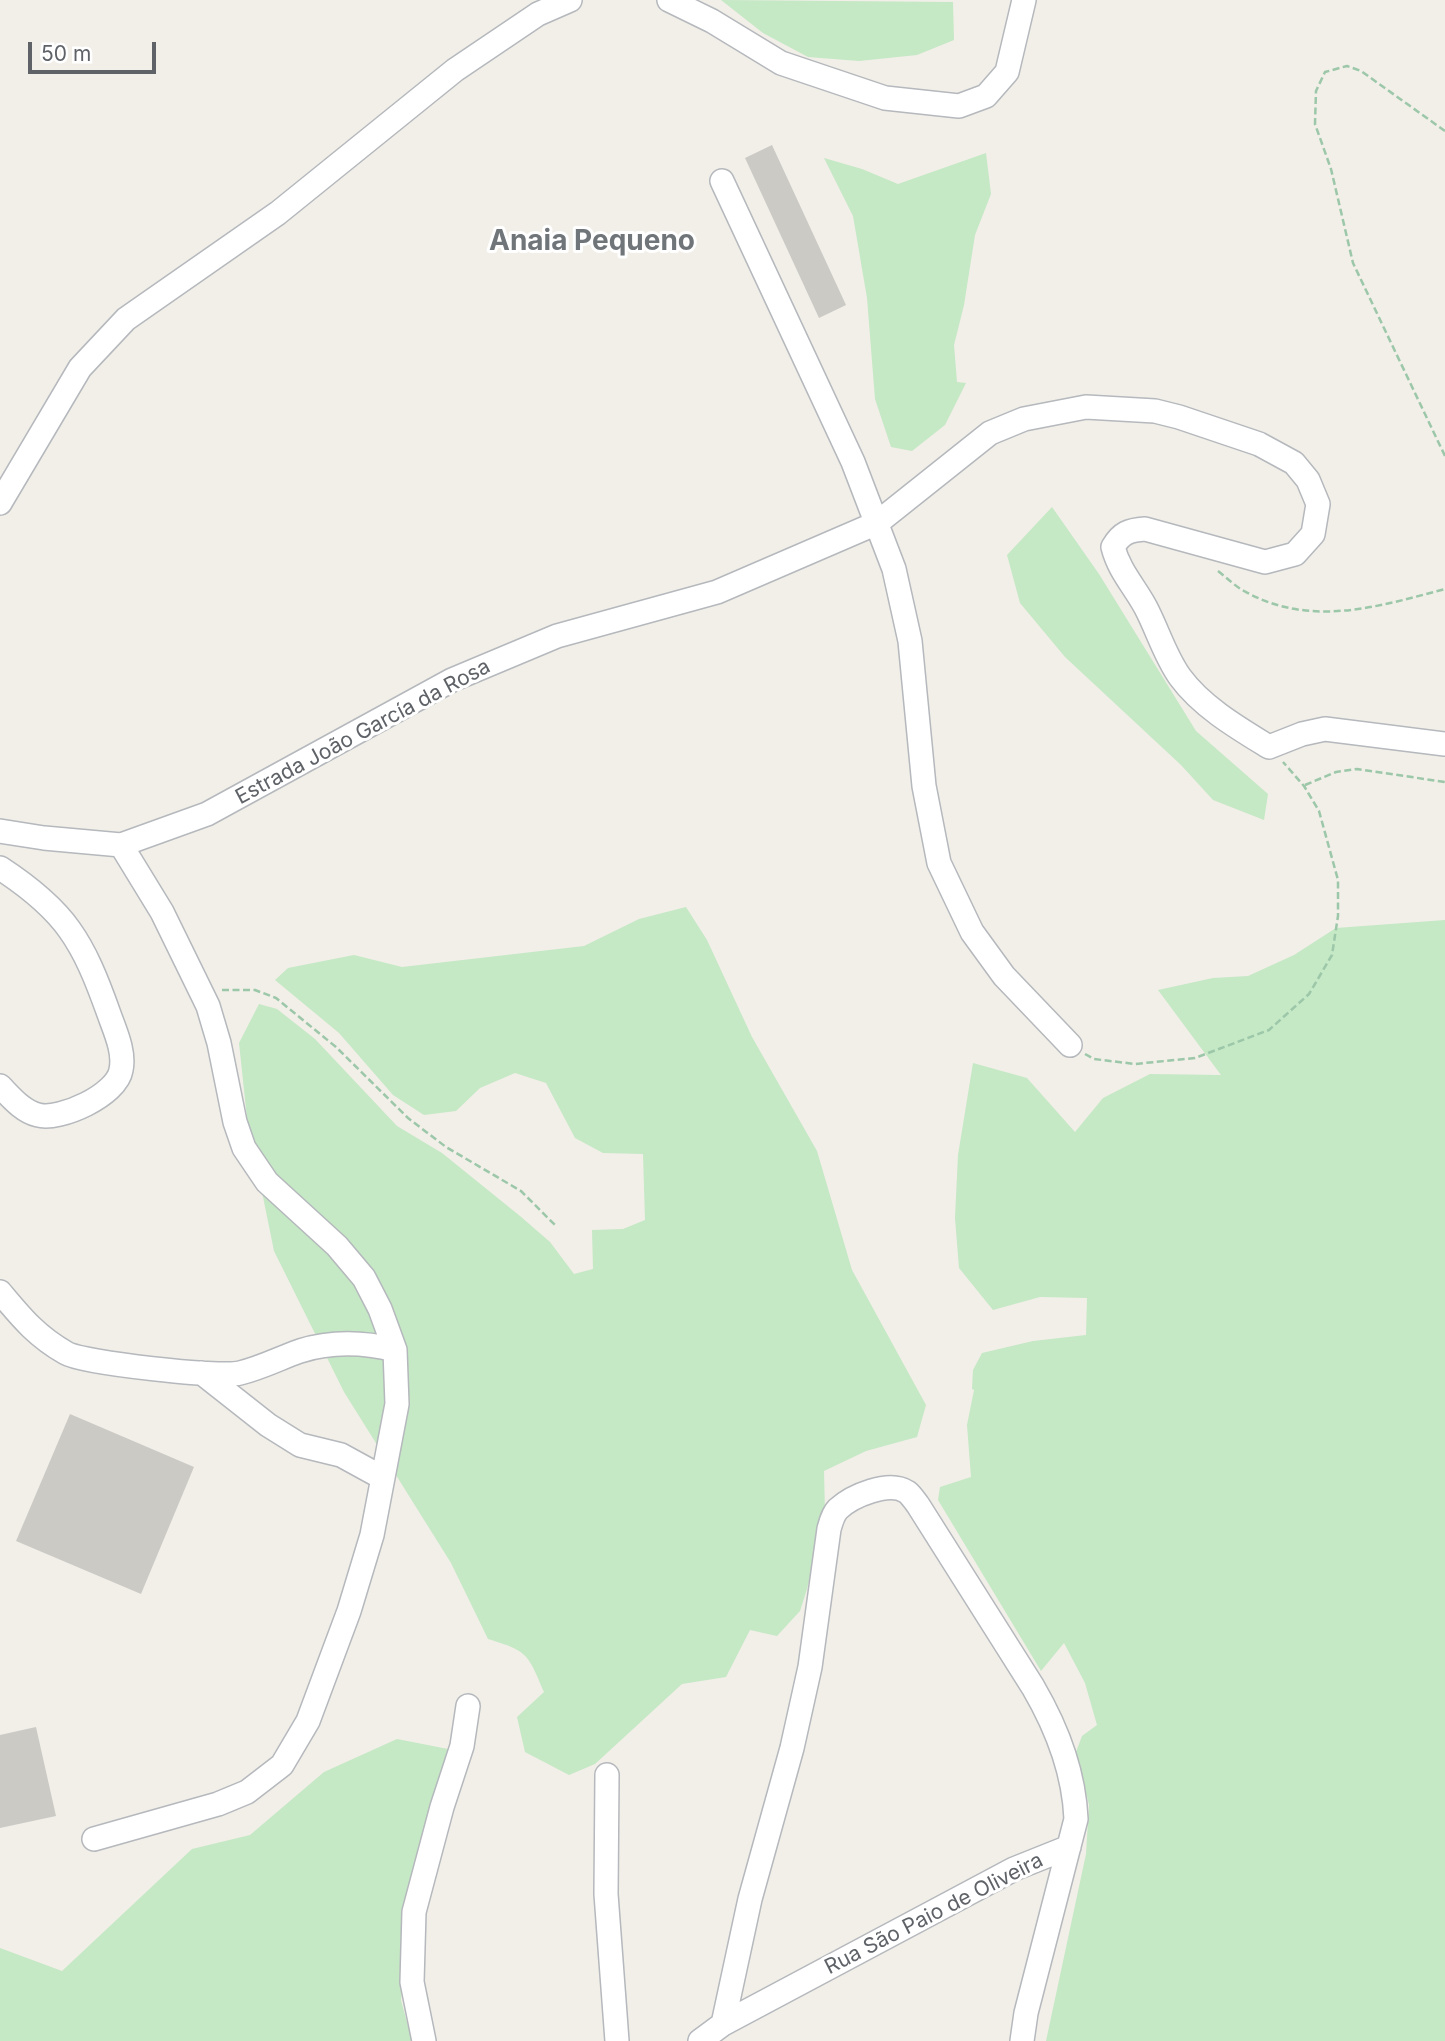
<!DOCTYPE html>
<html>
<head>
<meta charset="utf-8">
<style>
	body { margin:0 }
	#map { position:relative; width:1445px; height:2041px; overflow:hidden; background:#f1efe8; font-family:Inter,sans-serif }
	canvas { display:block }
	.scale { position:absolute; left:28px; top:42px; width:128px; height:32px; box-sizing:border-box; border:4px solid #5f6368; border-top:0; padding-left:9px; font-size:21px; line-height:24px; white-space:nowrap; color:#5f6368; -webkit-text-stroke:5px #fff; paint-order:stroke }
</style>
</head>
<body>
<div id="map">
<canvas width="1445" height="2041"></canvas>
<div class="scale">50 m</div>
</div>
<script>
const ctx = document.querySelector('canvas').getContext('2d');
ctx.lineJoin = 'round';
function paint(path, color) { ctx.fillStyle = color; ctx.fill(path, 'evenodd'); }
function stroke(path, color, width, dash) { ctx.strokeStyle = color; ctx.lineWidth = width; ctx.lineCap = dash ? 'butt' : 'round'; ctx.setLineDash(dash || []); ctx.stroke(path); }
function label(font, color, halo, rows, align = 'center') {
  ctx.font = font + ' Inter,sans-serif'; ctx.lineWidth = 6; ctx.setLineDash([]); ctx.textBaseline = 'middle'; ctx.strokeStyle = halo; ctx.fillStyle = color; for (const [text, x, y, turn = 0] of rows) {
    ctx.save(); ctx.translate(x, y); ctx.rotate((+turn || 0) * Math.PI / 180); ctx.textAlign = isNaN(turn) ? turn : align; if (halo) ctx.strokeText(text, 0, 0); ctx.fillText(text, 0, 0); ctx.restore();
  }
}
paint(new Path2D(`
	M721,0l232,2 1,38 -37,15 -58,6 -51,-4 -45,-24z
	M986,153l5,41 -16,41 -11,70 -10,40 3,37 9,1 -21,42 -33,26 -21,-4 -16,-48 -8,-101 -14,-82 -29,-58 38,11 36,15z
	M1052,507l47,67 97,157 72,63 -4,26 -51,-20 -32,-35 -116,-108 -45,-54 -13,-48z
	M686,907l21,33 45,97 65,114 35,119 74,135 -9,32 -51,14 -42,20 1,42 -18,76 -7,22 -23,25 -27,-6 -24,47 -44,7 -87,80 -26,11 -44,-23 -8,-35 27,-25c-16,-38 -16,-41 -56,-53l-37,-76 -107,-171 -70,-141 -27,-133 -8,-75 20,-39 18,5 38,30 82,87 45,27 78,63 30,26 24,32 19,-5 -1,-39 31,-1 22,-9 -2,-66 -40,-1 -28,-15 -29,-55 -31,-10 -35,15 -24,23 -32,4 -31,-20 -54,-62 -64,-53 13,-12 66,-13 48,12 182,-21 55,-27z
	M1445,920v1121h-399l40,-187 3,-49 -13,-53 6,-16 15,-11 -12,-42 -21,-40 -23,28 -103,-171 2,-13 31,-10 -4,-52 7,-35 -2,-1 1,-19 9,-17 51,-12 53,-6 1,-37 -47,-1 -47,13 -34,-42 -4,-50 3,-63 15,-92 54,15 48,54 28,-34 47,-24 71,1 -63,-85 55,-12 35,-2 46,-21 42,-27z
	M397,1739l51,10 -39,167 -8,84 11,41h-412v-93l62,23 130,-122 58,-14 74,-63z`), '#c5e8c5');
paint(new Path2D(`
	M772,145l74,160 -27,13 -74,-160z
	M70,1414l124,53 -53,127 -125,-53z
	M36,1727l20,89 -56,12v-93z`), '#cccac5');
const minor = new Path2D(`
	M669,0l43,21 69,42 104,35 74,8 27,-10 21,-24 17,-72
	M722,181l131,281 41,107 16,72 14,145 15,77 33,69 32,44 66,69
	M0,503l80,-135 46,-49 152,-106 177,-143 83,-56 32,-14
	M0,831l44,7 77,7 86,-31 245,-134 105,-44 160,-44 160,-69 113,-90 34,-14 62,-12 69,4 24,6 80,27 35,19 14,17 10,24 -5,30 -18,20 -30,8 -120,-33c-16,1 -24,4 -32,18 6,24 22,40 33,61 12,23 19,48 34,69 22,30 58,51 89,70l33,-13 23,-5 120,15
	M0,868c66,43 83,73 109,146 6,17 16,38 12,56 -4,25 -61,51 -83,45 -16,-4 -27,-18 -38,-29
	M0,1292c21,25 36,44 66,61 17,10 154,25 174,20 21,-5 40,-15 60,-22 32,-10 63,-9 95,-1
	M202,1373l66,52 32,20 41,10 42,23
	M607,1775l-1,119 11,147
	M94,1839l124,-35 29,-12 35,-27 26,-44 41,-110 23,-76 25,-131 -2,-54 -15,-41 -16,-31 -27,-32 -70,-64 -23,-34 -9,-26 -16,-79 -11,-37 -46,-94 -41,-67
	M723,2024l27,-125 42,-151 18,-81 19,-138c2,-7 4,-15 9,-20 14,-13 51,-29 69,-17 4,3 8,9 11,13l115,182c24,41 41,84 43,132l-50,194 -4,28
	M424,2041l-12,-59 2,-70 28,-105 20,-61 6,-40
	M700,2041l23,-17 291,-155 55,-22`);
stroke(minor, '#b5b8bc', 26);
stroke(new Path2D(`
	M1445,131l-84,-60 -14,-5 -22,6 -9,19 -1,33 16,45 22,94 92,193
	M1218,571c9,7 17,15 26,20 66,37 133,16 201,-2
	M1305,785l31,-13 21,-3 88,13
	M222,990h33l21,8 60,49 72,71 38,29 75,44 34,34
	M1085,1054l9,5 41,5 60,-6 74,-28 40,-36 23,-39 6,-39v-36l-19,-69 -15,-25 -21,-24`), '#9cc7a9', 2.5, [7, 3.5]);
stroke(minor, '#fff', 23);
label('21px', '#5f6368', '#fff', [
	["Estrada João García da Rosa",363,732,-28],
	["Rua São Paio de Oliveira",934,1914,-27]
]);
label('bold 28px', '#70757a', '#fff', [
	["Anaia Pequeno",592,242]
]);
</script>
</body>
</html>
